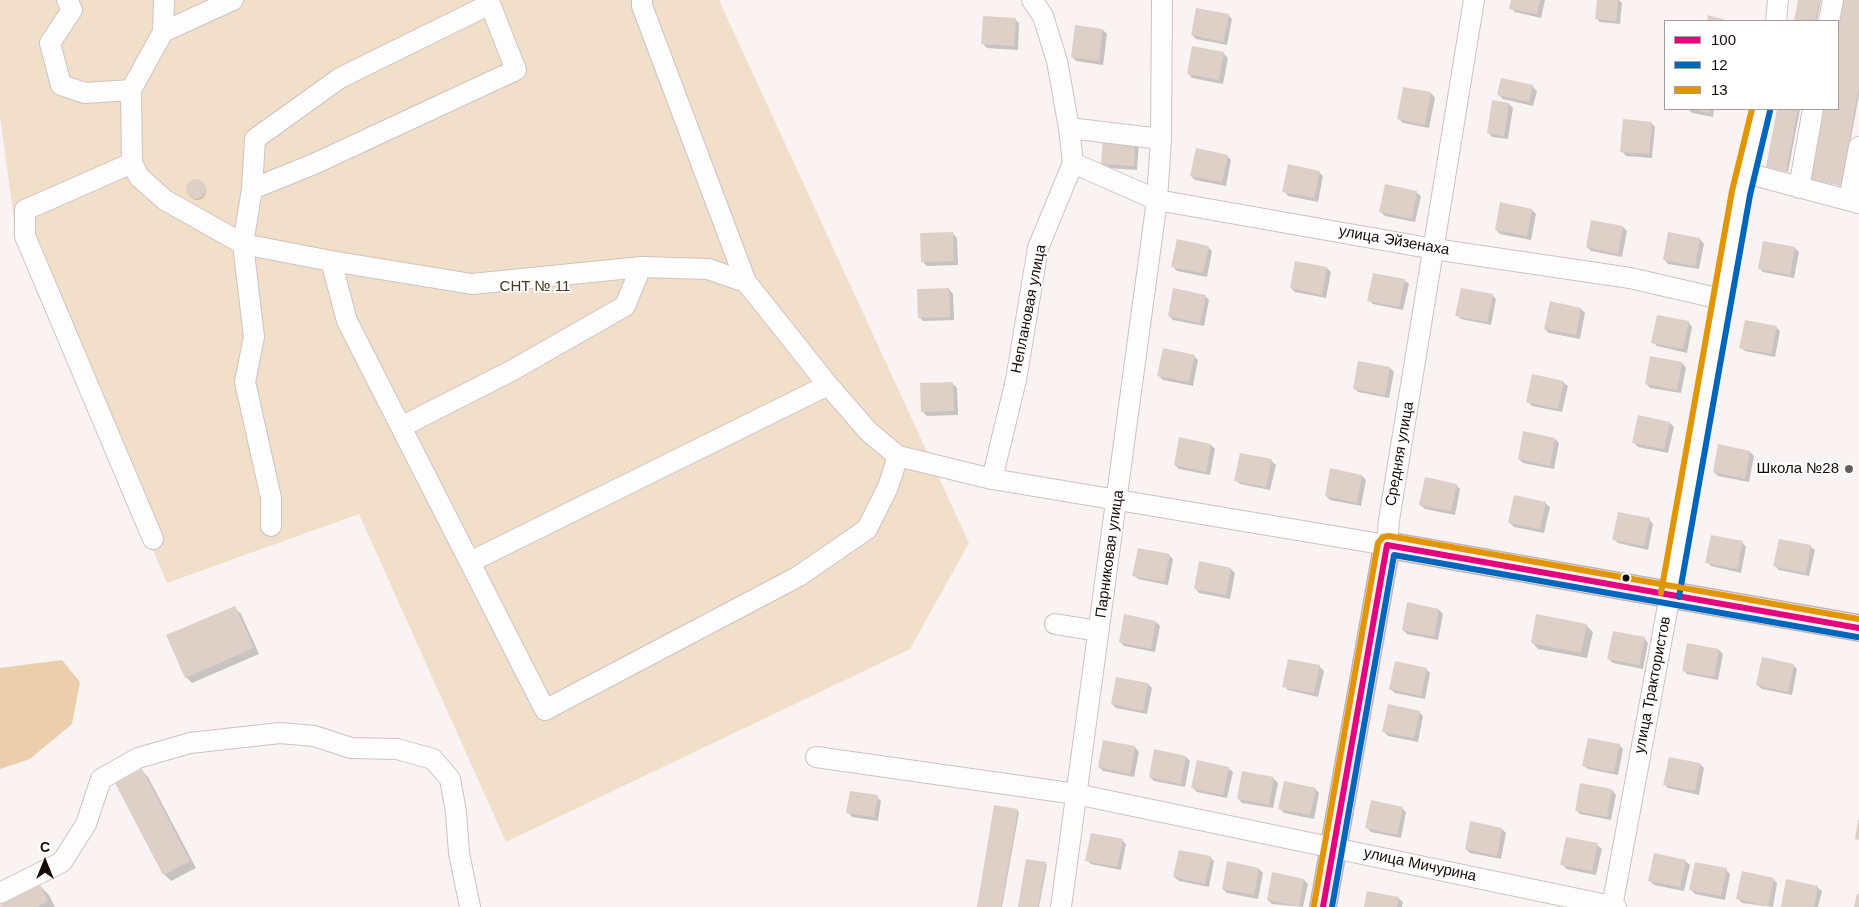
<!DOCTYPE html>
<html>
<head>
<meta charset="utf-8">
<style>
	body { margin:0 }
	#map { position:relative; width:1859px; height:907px; overflow:hidden; background:#f9f4f3; font-family:Helvetica,sans-serif }
	canvas { display:block }
	.legend { position:absolute; left:1664px; top:20px; width:175px; height:90px; box-sizing:border-box; background:#fff; border:1px solid #a39d9c; margin:0; padding:6px 9px; list-style:none; font-size:15px; color:#180b07 }
	.legend li { display:flex; align-items:center; gap:10px; height:25px }
	.legend b { width:25px; border:1px solid #a39d9c }
	.north { position:absolute; left:20px; top:837px; width:50px; height:50px; -webkit-text-stroke:4px #fff; paint-order:stroke; rotate:0deg; font-size:14px; font-weight:700; line-height:20px; text-align:center; color:#180b07 }
	.north::after { content:''; display:block; margin:auto; width:18px; height:22px; background:#180b07; clip-path:polygon(50% 0,100% 100%,50% 72%,0 100%) }
</style>
</head>
<body>
<div id="map">
<canvas width="1859" height="907"></canvas>
<ul class="legend">
<li><b style="height:6px;background:#e5007d"></b>100</li>
<li><b style="height:6px;background:#0065bd"></b>12</li>
<li><b style="height:6px;background:#e19601"></b>13</li>
</ul>
<div class="north">С</div>
</div>
<script>
const ctx = document.querySelector('canvas').getContext('2d');
ctx.lineJoin = 'round';
function paint(path, color) { ctx.fillStyle = color; ctx.fill(path, 'evenodd'); }
function stroke(path, color, width, dash) { ctx.strokeStyle = color; ctx.lineWidth = width; ctx.lineCap = dash ? 'butt' : 'round'; ctx.setLineDash(dash || []); ctx.stroke(path); }
function label(font, color, halo, rows, align = 'center') {
  ctx.font = font + ' Helvetica,sans-serif'; ctx.lineWidth = 4; ctx.setLineDash([]); ctx.textBaseline = 'middle'; ctx.strokeStyle = halo; ctx.fillStyle = color; for (const [text, x, y, turn = 0] of rows) {
    ctx.save(); ctx.translate(x, y); ctx.rotate((+turn || 0) * Math.PI / 180); ctx.textAlign = isNaN(turn) ? turn : align; if (halo) ctx.strokeText(text, 0, 0); ctx.fillText(text, 0, 0); ctx.restore();
  }
}
paint(new Path2D(`
	M0,0h719l250,543 -59,106 -404,193 -147,-328 -192,69 -152,-356 -15,-111z`), '#f1dfca');
paint(new Path2D(`
	M62,660l18,22 -8,42 -42,35 -30,10v-101z`), '#ebcfac');
paint(new Path2D(`
	M1512,0h33l-4,18 -26,-6 -4,-4z
	M1598,0h21l3,3 -2,21 -20,-2 -4,-4z
	M1800,0h21l-4,21h-21z
	M1845,0h14v95l-17,91 -31,-7 13,-70h14v-72z
	M1228,15l4,4 -5,26 -31,-6 -4,-4z
	M1015,19l4,4 -1,27 -31,-2 -4,-4z
	M1103,30l4,4 -4,31 -27,-4 -4,-4z
	M1224,54l4,4 -5,26 -31,-6 -4,-5z
	M1532,86l5,5 -4,15 -30,-7 -5,-5z
	M1431,93l4,5 -6,30 -26,-5 -4,-4z
	M1509,104l4,4 -5,31 -16,-2 -4,-5z
	M1688,109h26l-1,8 -21,-4z
	M1779,109h21l-12,63 -21,-5z
	M1651,123l4,4 -3,31 -26,-2 -4,-5z
	M1139,143l-2,27 -31,-2 -4,-4z
	M1227,156l4,4 -5,26 -31,-6 -4,-4z
	M1319,172l4,4 -5,26 -30,-6 -4,-5z
	M188 191a9 9 0 1 1 18 0a9 9 0 1 1-18 0Z
	M1416,192l5,4 -6,26 -30,-6 -4,-4z
	M1532,210l4,4 -5,26 -31,-6 -4,-4z
	M1623,227l4,4 -5,26 -31,-6 -4,-4z
	M953,234l4,4 1,27 -31,1 -5,-5z
	M1700,239l4,5 -5,25 -31,-5 -4,-5z
	M1764,242l31,6 4,4 -5,26 -31,-6 -4,-4z
	M1208,247l4,4 -5,26 -30,-6 -4,-4z
	M1327,268l4,4 -5,26 -31,-6 -4,-4z
	M1404,280l5,4 -6,26 -30,-6 -4,-4z
	M949,289l4,5 1,26 -31,1 -4,-4z
	M1492,295l4,4 -5,26 -30,-6 -4,-4z
	M1205,296l4,4 -5,26 -31,-6 -4,-4z
	M1581,309l4,4 -5,26 -31,-6 -4,-4z
	M1688,322l4,5 -5,26 -30,-7 -4,-4z
	M1776,327l4,4 -5,26 -30,-6 -5,-4z
	M1194,356l4,4 -5,26 -30,-6 -4,-4z
	M1651,357l31,6 4,5 -5,25 -31,-5 -4,-5z
	M1390,368l4,4 -5,26 -31,-6 -4,-4z
	M1563,382l5,4 -6,26 -30,-6 -4,-4z
	M953,384l4,4 1,27 -31,1 -5,-5z
	M1670,423l4,4 -6,26 -30,-6 -4,-4z
	M1180,439l31,6 4,4 -5,26 -31,-6 -4,-4z
	M1555,439l4,4 -5,26 -31,-6 -4,-4z
	M1750,452l4,4 -5,26 -31,-6 -4,-4z
	M1271,461l5,4 -6,25 -30,-6 -4,-4z
	M1362,476l4,4 -5,26 -31,-6 -4,-4z
	M1456,485l4,4 -5,26 -30,-6 -5,-4z
	M1545,503l5,4 -6,26 -30,-6 -4,-4z
	M1649,519l4,5 -5,26 -30,-7 -4,-4z
	M1742,542l4,5 -5,26 -30,-7 -4,-4z
	M1810,546l5,4 -6,26 -30,-6 -4,-4z
	M1169,555l4,4 -5,26 -30,-6 -4,-4z
	M1231,569l4,4 -5,26 -31,-6 -4,-5z
	M235,608l6,6 18,40 -67,29 -6,-6z
	M1439,610l4,4 -5,26 -31,-6 -4,-4z
	M1156,622l4,4 -5,26 -31,-6 -4,-4z
	M1586,625l7,7 -6,26 -49,-9 -6,-7z
	M1644,638l4,5 -5,26 -30,-6 -5,-5z
	M1719,650l4,4 -5,26 -31,-6 -4,-4z
	M1793,665l4,4 -5,26 -30,-6 -5,-4z
	M1319,666l5,5 -6,26 -30,-7 -4,-4z
	M1426,669l4,4 -5,26 -30,-6 -5,-4z
	M1148,684l4,4 -5,26 -31,-6 -4,-4z
	M1419,712l4,4 -5,26 -30,-6 -4,-4z
	M1104,741l31,6 4,5 -5,25 -31,-6 -4,-4z
	M1619,745l4,4 -5,26 -30,-6 -5,-4z
	M1186,757l4,4 -5,26 -31,-6 -4,-4z
	M1669,758l31,6 4,4 -5,27 -31,-7 -4,-4z
	M1228,768l5,4 -6,26 -30,-6 -4,-4z
	M141,770l7,7 48,91 -25,13 -7,-7z
	M1274,779l4,4 -5,25 -31,-5 -4,-5z
	M1581,784l31,6 4,5 -5,25 -31,-6 -4,-4z
	M1315,789l4,4 -5,26 -30,-6 -5,-5z
	M877,797l4,4 -3,20 -26,-4 -4,-5z
	M1402,808l4,4 -5,26 -30,-6 -4,-4z
	M1017,810l2,2 -17,95h-24z
	M1502,829l4,4 -5,26 -31,-6 -4,-4z
	M1122,840l4,4 -5,26 -30,-6 -4,-4z
	M1597,845l5,4 -6,26 -30,-6 -4,-5z
	M1210,857l4,4 -5,26 -30,-6 -5,-4z
	M1685,861l5,4 -6,26 -30,-6 -4,-4z
	M1045,863l2,2 -8,42h-20z
	M1259,869l4,4 -5,26 -31,-6 -4,-4z
	M1726,870l4,4 -5,26 -30,-6 -5,-5z
	M1773,879l4,4 -4,24 -31,-4 -4,-4z
	M1304,880l4,4 -5,23 -31,-3 -4,-4z
	M40,886l9,9 6,12h-55z
	M1817,887l5,4 -4,16h-36z
	M1398,898l5,4 -1,5h-37z`), '#0003');
paint(new Path2D(`
	M1511,0h29l-3,14 -28,-5z
	M1597,0h21l-2,21 -21,-2z
	M1798,0h22l-5,21h-21z
	M1843,0h16v87l-18,98 -31,-5 13,-71h15v-79z
	M1196,8l33,6 -6,28 -32,-7z
	M1708,15l21,6h-22z
	M983,16l33,2 -2,28 -33,-2z
	M1075,25l28,4 -4,32 -28,-4z
	M1192,46l32,6 -5,28 -32,-6z
	M1501,78l32,7 -4,17 -32,-7z
	M1403,87l28,5 -6,33 -28,-6z
	M1492,100l17,3 -5,33 -17,-3z
	M1689,109h21l-1,4z
	M1777,109h21l-12,62 -20,-4z
	M1623,119l29,3 -3,32 -29,-2z
	M1103,136l32,2 -1,28 -33,-2z
	M1196,148l32,7 -6,27 -32,-6z
	M1288,164l32,7 -6,27 -32,-6z
	M186 189a10 10 0 1 1 20 0a10 10 0 1 1-20 0Z
	M1385,184l32,7 -5,28 -33,-7z
	M1500,202l32,7 -5,27 -32,-6z
	M1591,220l32,6 -5,28 -32,-7z
	M953,232l1,29 -33,1 -1,-29z
	M1668,232l32,6 -5,28 -32,-6z
	M1177,239l32,7 -6,27 -32,-6z
	M1763,241l32,6 -5,28 -32,-6z
	M1295,261l32,6 -5,28 -32,-7z
	M1373,273l32,6 -6,28 -32,-6z
	M949,288l1,29 -32,1 -1,-29z
	M1173,288l33,7 -6,28 -32,-7z
	M1461,288l32,6 -6,28 -32,-6z
	M1550,301l31,7 -5,27 -32,-6z
	M1657,315l32,6 -6,28 -32,-6z
	M1745,320l32,6 -6,28 -32,-6z
	M1163,348l32,7 -6,27 -32,-6z
	M1650,356l32,6 -5,28 -32,-6z
	M1358,361l32,6 -5,28 -32,-6z
	M1532,374l32,7 -6,28 -32,-7z
	M953,382l1,29 -33,1 -1,-29z
	M1638,415l32,7 -6,27 -32,-6z
	M1523,431l32,7 -5,28 -32,-7z
	M1179,437l32,7 -5,28 -32,-7z
	M1718,444l32,7 -5,28 -32,-7z
	M1240,453l32,6 -6,28 -32,-6z
	M1330,468l32,7 -5,28 -32,-7z
	M1425,477l32,7 -6,27 -32,-6z
	M1514,495l32,7 -6,27 -32,-6z
	M1618,512l32,6 -6,28 -32,-6z
	M1711,535l32,6 -6,28 -32,-6z
	M1779,539l32,6 -5,28 -33,-7z
	M1138,548l32,6 -6,28 -32,-6z
	M1199,561l32,7 -5,27 -32,-6z
	M1407,602l32,7 -5,28 -32,-7z
	M235,606l19,42 -69,30 -19,-43z
	M1124,614l32,7 -5,28 -32,-7z
	M1536,614l51,10 -6,29 -50,-10z
	M1613,631l32,6 -6,28 -32,-6z
	M1687,643l32,6 -5,28 -32,-6z
	M1762,657l32,7 -6,28 -32,-7z
	M1288,659l32,6 -6,28 -32,-6z
	M1395,661l32,7 -6,28 -32,-7z
	M1116,677l32,6 -5,28 -32,-7z
	M1388,704l32,7 -6,27 -32,-6z
	M1588,738l32,6 -6,28 -32,-6z
	M1103,740l32,6 -5,28 -32,-7z
	M1154,749l32,7 -5,28 -32,-7z
	M1669,757l31,6 -5,28 -32,-6z
	M1197,760l32,7 -6,28 -32,-7z
	M142,769l48,92 -27,14 -48,-92z
	M1242,771l32,6 -5,28 -32,-6z
	M1284,781l32,7 -6,27 -32,-6z
	M1580,783l32,6 -5,28 -32,-6z
	M850,791l28,4 -4,22 -28,-4z
	M1371,800l32,7 -6,28 -32,-7z
	M994,805l24,4 -17,98h-24z
	M1858,820h1v20l-4,-1z
	M1470,821l32,7 -5,28 -32,-7z
	M1091,833l32,6 -6,28 -32,-6z
	M1566,837l32,6 -6,28 -32,-6z
	M1179,850l32,6 -6,28 -32,-7z
	M1654,853l32,7 -6,27 -32,-6z
	M1026,859l20,3 -8,45h-20z
	M1227,861l32,7 -5,27 -32,-6z
	M1695,862l32,6 -6,28 -32,-6z
	M1742,871l32,7 -6,28 -32,-7z
	M1272,872l32,7 -5,27 -32,-6z
	M1786,879l32,7 -4,21h-33z
	M40,885l8,16 -11,6h-37v-2z
	M1367,891l32,6 -2,10h-33z
	M1857,894h2v13h-5z`), '#ded0c6');
const minor = new Path2D(`
	M67,0l5,10 -22,33 11,42 24,8 46,-3
	M164,0l-1,32 -32,58 1,73 7,14 26,23 78,44 88,17 141,23 169,-17 67,2 38,13 82,103 41,47 29,24 94,23 395,66 2,-25 85,-520
	M642,0v6l104,276
	M1776,21l2,-21
	M1829,21l4,-21
	M163,32l70,-32
	M1069,128l92,11
	M132,163l-107,47v26l128,303
	M1073,163l84,37 277,49 196,29 91,21
	M1746,173l113,30
	M1799,188l14,-79
	M252,189l3,-50 85,-61 150,-74 26,66 -202,94 -62,25 -9,55 11,93 -9,45 26,116v28
	M1849,200l10,-53
	M331,261l16,60 198,389 254,-134 68,-47 21,-42 10,-31
	M401,427l110,-56 114,-65 16,-39
	M992,479l24,-99 22,-132 35,-85 -4,-35 -12,-67 -14,-45 -11,-16
	M470,562l358,-177
	M1055,624l43,7
	M816,757l260,37 540,113
	M0,893l62,-31 24,-38 15,-45 37,-21 52,-15 90,-10 34,3 37,12 46,1 36,10 17,20 6,33 3,41 11,54
	M1061,907l96,-707 4,-61 1,-139
	M1612,907l58,-312 71,-402 20,-84`);
const major = new Path2D(`
	M1323,907l64,-362 472,83`);
stroke(minor, '#ccc3c1', 22);
stroke(major, '#c1b3b2', 28);
stroke(minor, '#fefdfd', 20);
stroke(major, '#f6efef', 25);
stroke(new Path2D(`
	M1387,545l472,83
	M1323,907l64,-362`), '#e5007d', 6);
stroke(new Path2D(`
	M1679,597l71,-402 20,-84
	M1332,907l62,-352 463,82`), '#0065bd', 6);
stroke(new Path2D(`
	M1661,593l71,-402 20,-82
	M1314,905l64,-362 5,-6 6,-1 470,83`), '#e19601', 6);
for (const [x, y, r, color] of [
	[1849,469,5,"#675d5a"],
	[1626,578,4.5,"#180b07"]
]) { const dot = new Path2D(); dot.arc(x, y, r, 0, 2 * Math.PI); ctx.fillStyle = color; ctx.fill(dot); stroke(dot, '#fff', 2); }
label('15px', '#180b07', '#fff', [
	["улица Эйзенаха",1394,241,10],
	["Неплановая улица",1029,309,-79],
	["Средняя улица",1400,454,-80],
	["Парниковая улица",1110,554,-82],
	["улица Трактористов",1653,685,-79],
	["улица Мичурина",1420,865,12]
]);
label('15px', '#493619', '#fff', [
	["СНТ № 11",535,287]
]);
label('15px', '#180b07', '#fff', [
	["Школа №28",1839,469]
], 'right');
</script>
</body>
</html>
